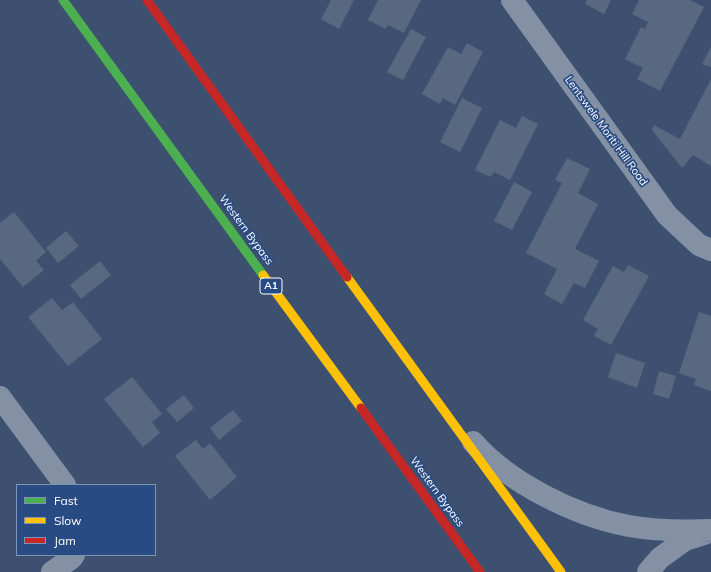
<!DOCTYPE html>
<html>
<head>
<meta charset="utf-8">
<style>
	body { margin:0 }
	#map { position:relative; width:711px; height:572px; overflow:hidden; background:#3d506f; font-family:Mulish,sans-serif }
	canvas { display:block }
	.legend { position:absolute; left:16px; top:484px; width:140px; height:72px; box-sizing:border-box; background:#294b83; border:1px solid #7f93b5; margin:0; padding:5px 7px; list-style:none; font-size:12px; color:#fff }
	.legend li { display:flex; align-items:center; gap:8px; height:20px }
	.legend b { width:20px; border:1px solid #7f93b5 }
</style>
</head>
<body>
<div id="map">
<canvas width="711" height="572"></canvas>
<ul class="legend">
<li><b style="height:5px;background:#4caf50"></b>Fast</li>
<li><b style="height:5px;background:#ffc107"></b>Slow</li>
<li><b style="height:5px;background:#c62828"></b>Jam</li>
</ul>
</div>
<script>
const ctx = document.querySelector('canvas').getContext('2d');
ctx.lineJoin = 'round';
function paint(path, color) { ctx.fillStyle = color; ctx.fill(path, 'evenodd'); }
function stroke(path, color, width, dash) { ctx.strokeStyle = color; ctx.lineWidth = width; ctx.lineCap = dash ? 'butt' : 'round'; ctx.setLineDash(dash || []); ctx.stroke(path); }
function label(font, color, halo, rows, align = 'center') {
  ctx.font = font + ' Mulish,sans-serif'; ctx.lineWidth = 3.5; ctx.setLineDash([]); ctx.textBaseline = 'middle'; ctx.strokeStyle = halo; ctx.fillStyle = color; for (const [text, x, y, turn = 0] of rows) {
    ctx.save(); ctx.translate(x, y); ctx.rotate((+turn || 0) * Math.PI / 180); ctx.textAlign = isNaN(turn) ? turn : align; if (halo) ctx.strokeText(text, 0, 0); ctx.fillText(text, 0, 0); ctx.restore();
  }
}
paint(new Path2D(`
	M331,0h23l-15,29 -18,-10z
	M378,0h43l-17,33 -16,-8 -2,4 -18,-9z
	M587,0h24l-7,14 -19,-10z
	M639,0h51l14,7 -44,84 -23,-12 6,-11 -18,-9 16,-32 4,2 3,-7 -16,-8z
	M411,29l15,8 -23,43 -16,-8z
	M467,43l16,9 -28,53 -12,-7 -3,6 -18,-10 26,-47 13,7z
	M711,47v20l-9,-3z
	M711,79v87l-18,-11 -11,13 -30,-38 2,-5 26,14z
	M462,98l20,10 -22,44 -20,-10z
	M522,116l16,8 -28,56 -16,-8 -3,5 -16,-7 25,-50 16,8z
	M567,158l23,11 -12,24 20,11 -23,45 24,12 -14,27 -11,-5 -12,21 -18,-10 13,-25 -31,-16 36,-70 -7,-3z
	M514,182l18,10 -20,38 -18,-9z
	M14,212l32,40 -10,9 8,9 -21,17 -23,-28v-36z
	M66,231l13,15 -21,17 -12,-15z
	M100,261l11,14 -30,24 -11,-14z
	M628,265l21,11 -38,69 -17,-9 4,-7 -15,-9 30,-54 11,6z
	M52,298l10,12 11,-8 29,37 -34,27 -40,-49z
	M699,312l12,4v75l-17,-6 2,-6 -17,-6z
	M616,353l29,10 -8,25 -29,-11z
	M659,371l17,5 -7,23 -16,-5z
	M132,377l30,37 -10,8 8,11 -17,14 -39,-48z
	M184,395l10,13 -17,14 -11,-13z
	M233,410l9,11 -23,19 -9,-12z
	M196,440l7,9 7,-6 27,34 -27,23 -35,-44z`), '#586880');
stroke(new Path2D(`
	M512,0l155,215 32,30 12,5
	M0,397l65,88
	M473,442c36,41 102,74 156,84 27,5 54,5 82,4
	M52,572l20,-14 2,-3
	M648,572l12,-14 25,-18 19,-6`), '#8491a5', 22);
stroke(new Path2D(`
	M63,0l200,275`), '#4caf50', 9);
stroke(new Path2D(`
	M263,275l98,133
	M347,277l214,295`), '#ffc107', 9);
stroke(new Path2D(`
	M147,0l200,277
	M361,408l119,164`), '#c62828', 9);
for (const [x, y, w] of [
	[271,286,22]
]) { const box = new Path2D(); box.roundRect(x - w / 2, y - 8, w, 16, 3); ctx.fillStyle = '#294b83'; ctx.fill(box); stroke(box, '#fff', 1); }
label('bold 10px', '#fff', null, [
	["A1",271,286]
]);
label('11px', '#fff', '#294b83', [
	["Lentswele Moriti Hill Road",606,131,54],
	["Western Bypass",246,230,54],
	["Western Bypass",437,492,54]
]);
</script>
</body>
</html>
